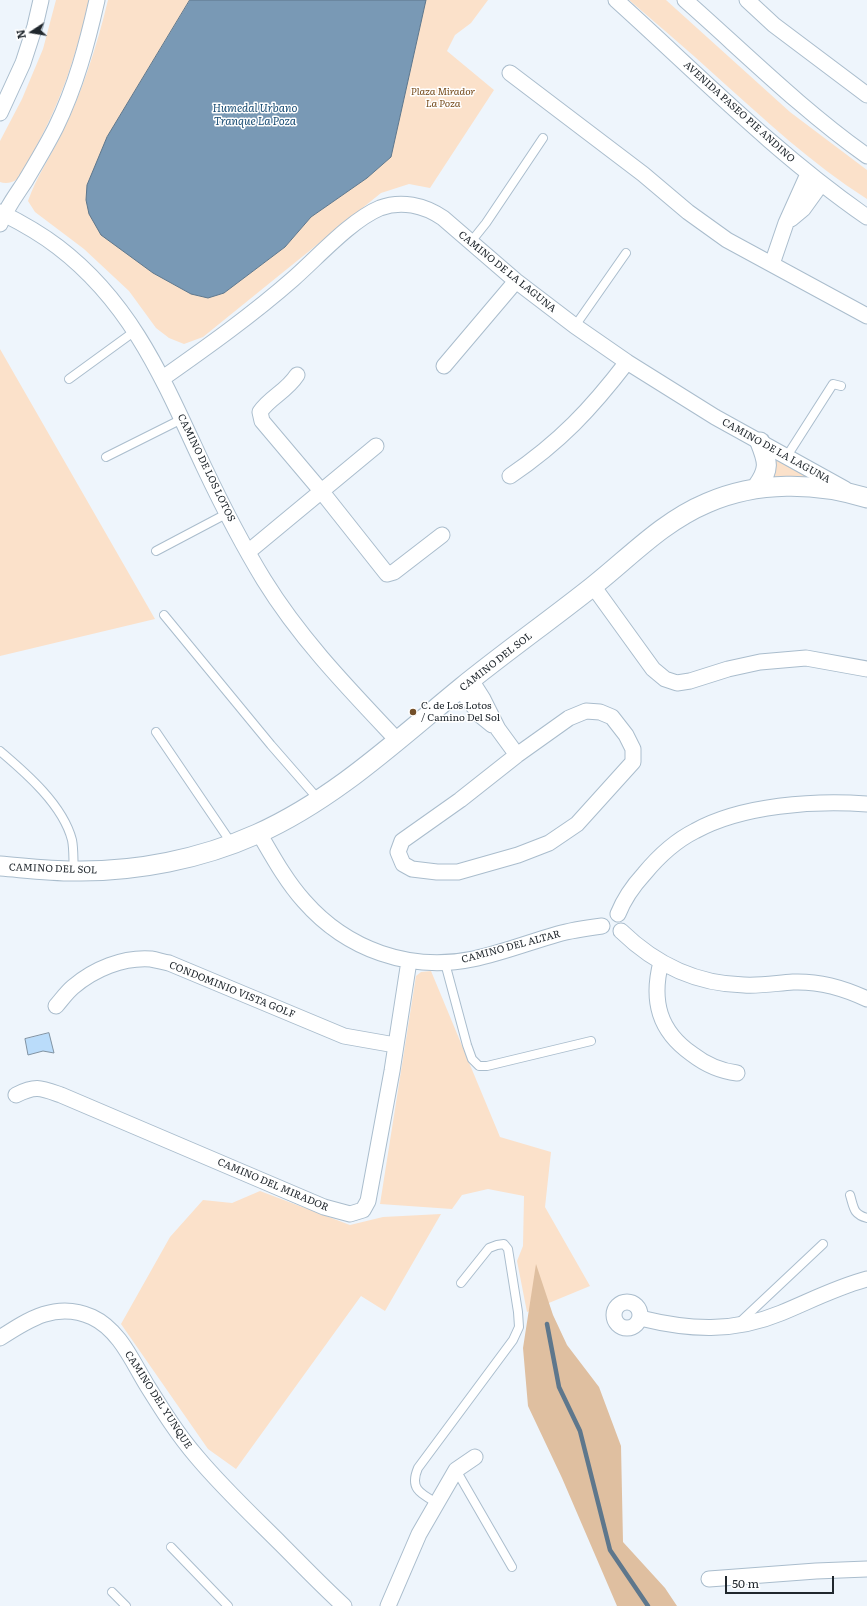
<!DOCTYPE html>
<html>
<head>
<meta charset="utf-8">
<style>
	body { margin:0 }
	#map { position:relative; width:867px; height:1606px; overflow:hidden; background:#eef5fc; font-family:Literata,serif }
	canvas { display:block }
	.north { position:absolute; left:12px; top:12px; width:40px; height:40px; -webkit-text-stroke:3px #fff; paint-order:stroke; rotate:258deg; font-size:11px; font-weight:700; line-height:16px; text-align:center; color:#20272d }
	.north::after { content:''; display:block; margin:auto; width:14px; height:18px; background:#20272d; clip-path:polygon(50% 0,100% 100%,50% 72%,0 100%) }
	.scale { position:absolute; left:725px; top:1576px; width:109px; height:18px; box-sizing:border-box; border:2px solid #20272d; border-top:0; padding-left:5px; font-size:12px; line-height:14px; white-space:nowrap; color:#20272d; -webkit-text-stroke:3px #fff; paint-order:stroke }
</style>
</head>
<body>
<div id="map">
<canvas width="867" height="1606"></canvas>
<div class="north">N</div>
<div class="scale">50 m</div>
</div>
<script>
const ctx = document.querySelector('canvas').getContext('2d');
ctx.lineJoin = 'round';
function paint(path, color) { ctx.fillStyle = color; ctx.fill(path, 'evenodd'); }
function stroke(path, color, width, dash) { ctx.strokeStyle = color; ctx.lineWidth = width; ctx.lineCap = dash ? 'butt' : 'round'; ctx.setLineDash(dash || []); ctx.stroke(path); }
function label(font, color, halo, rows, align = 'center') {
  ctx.font = font + ' Literata,serif'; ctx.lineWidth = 3; ctx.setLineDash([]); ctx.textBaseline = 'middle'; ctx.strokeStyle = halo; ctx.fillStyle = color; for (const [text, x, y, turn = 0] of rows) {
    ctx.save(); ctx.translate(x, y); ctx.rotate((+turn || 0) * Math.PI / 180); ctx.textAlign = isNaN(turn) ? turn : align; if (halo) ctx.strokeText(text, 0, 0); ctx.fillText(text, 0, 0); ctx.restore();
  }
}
paint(new Path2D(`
	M56,0h33c-12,53 -27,99 -53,147 -5,10 -10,24 -19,32 -4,4 -12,5 -17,3v-41l22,-42 21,-50z
	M108,0h82l-47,78 -12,178 22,17 38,21 17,4 16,-5 61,-46 26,-30 56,-39 24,-21 35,-157h62l-17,23 -16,12 -8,16 47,39 -64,98 -21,-4 -28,9 -178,144 -19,7 -15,-6 -13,-10 -27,-37 -45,-42 -49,-37 -7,-11c8,-23 22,-44 33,-66 21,-42 36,-89 47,-135z
	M629,0h37l124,112 77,58v29c-55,-35 -102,-79 -151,-123 -28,-26 -58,-51 -87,-76z
	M0,349l155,270 -155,37z
	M776,461h3l33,17h-37l-2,-3 1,-12z
	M431,971l69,166 51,15 -6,55 45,79 -63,26 -10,-51 6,-15 1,-50 -36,-7 -26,6 -10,14 -72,-5 36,-228 5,-4z
	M260,1191l90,34 33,-8 58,-3 -56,97 -24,-15 -125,173 -28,-20 -87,-125 49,-87 33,-37 29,3z`), '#fbe1ca');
paint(new Path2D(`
	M536,1264l17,51 14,30 32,42 22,59 2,96 42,46 12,18h-60l-55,-128 -34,-72 -5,-58z`), '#dfbfa0');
const water = new Path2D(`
	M190,0h236l-35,157 -24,21 -56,39 -26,30 -61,46 -16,5 -17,-4 -38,-21 -52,-38 -12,-21 -3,-14 1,-15 20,-48z`);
paint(water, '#7999b5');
stroke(water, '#5e778c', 1);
stroke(new Path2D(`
	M547,1324l12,63 21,44 30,119 38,56`), '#5e778c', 4.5);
const building = new Path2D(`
	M49,1033l5,20 -11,-2 -15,4 -3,-16z`);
paint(building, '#badcfa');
stroke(building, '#8092a2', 1);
const service = new Path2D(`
	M470,243l16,-20 57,-85
	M575,326l51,-73
	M69,379l66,-48
	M787,456l46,-72 8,2
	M106,457l76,-38
	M156,551l72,-38
	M164,615l107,130 48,55
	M156,732l76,112
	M0,751c26,22 63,54 72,89 2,10 1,21 2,31
	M445,963l22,82 5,14 7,7h8l104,-25
	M850,1195c4,13 3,19 17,23
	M739,1323l84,-79
	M456,1470l56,97
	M437,1503c-16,-9 -28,-14 -19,-35l95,-128 6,-13 -1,-15 -10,-63 -4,-5 -7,1 -8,3 -28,35
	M171,1547l57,59
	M112,1592l14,14`);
const minor = new Path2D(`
	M616,0c82,74 160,154 251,217
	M685,0c60,53 117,110 182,156
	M747,0l27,25 93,70
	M510,73l133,101 45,38 39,28 140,76
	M0,113l23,-50 12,-37 6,-26
	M0,212c20,10 40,21 58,35 76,58 107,137 146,220 18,38 38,77 60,113 37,60 86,110 134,161
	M791,219l12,-10 18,-25
	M0,224c6,-16 17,-30 26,-44 10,-17 21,-35 30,-53 20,-41 31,-83 41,-127
	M772,264l14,-41 22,-49
	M444,366l72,-85
	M297,375c-11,17 -27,22 -37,37l2,9 60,71 61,77 4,5 7,-2 48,-37
	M163,378c44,-31 89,-63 130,-99 24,-21 58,-59 87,-71 21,-8 44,-3 63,10l73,63 59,45 52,36 88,55 130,72
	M510,476c50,-34 81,-67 117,-114
	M248,552l128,-106
	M593,586l60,83 12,10 12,4 13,-2 38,-12 32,-7 46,-4 61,11
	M471,680l12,19 15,30 19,26
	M460,689l21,27 11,9
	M586,711l14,1 12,5 14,18 7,14v13l-56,62 -28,19 -31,12 -60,17h-21l-25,-3 -9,-5 -5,-12 4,-11 58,-41 57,-45 52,-37z
	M259,833c14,24 27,48 45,68 43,49 106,71 169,58 29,-6 57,-17 85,-25 14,-4 29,-6 44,-8
	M618,914c6,-15 15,-28 26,-40 14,-17 31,-33 51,-43 47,-26 120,-31 172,-27
	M621,931c34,33 75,53 123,54 17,1 33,-2 49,-3 26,-1 51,6 74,17
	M661,962c-10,39 -2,69 31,92 13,10 28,17 45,19
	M56,1006c6,-7 11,-14 17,-19 21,-18 50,-30 78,-28 6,1 12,3 18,4l175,73 51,9
	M16,1095c20,-10 25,-7 45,0l263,112 26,7 13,-4 5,-9 24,-130 17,-110
	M614 1315a13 13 0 1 1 26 0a13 13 0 1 1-26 0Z
	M640,1318c49,12 93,15 141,-5 29,-12 56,-26 86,-34
	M0,1338c29,-19 57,-37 92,-21 28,13 41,46 56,70 15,24 30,48 49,70 26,31 56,59 84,87 21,21 41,42 63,62
	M709,1579l107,-8 51,-2
	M388,1606l31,-72 37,-64 19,-13`);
const tertiary = new Path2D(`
	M757,487c13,-18 11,-25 3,-45
	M0,866c25,2 49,5 74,5 62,1 127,-12 183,-37 78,-35 140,-94 205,-147 42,-34 87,-66 130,-100 38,-30 70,-65 115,-84 50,-22 109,-21 160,-5`);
stroke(service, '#aabdcd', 10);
stroke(minor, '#aabdcd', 17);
stroke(tertiary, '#aabdcd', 21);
stroke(service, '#fff', 8);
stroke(minor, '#fff', 15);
stroke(tertiary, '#fff', 19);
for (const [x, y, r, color] of [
	[413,712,4,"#74502a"]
]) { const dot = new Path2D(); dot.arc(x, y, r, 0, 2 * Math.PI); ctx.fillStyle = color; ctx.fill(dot); stroke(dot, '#fff', 1.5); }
label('italic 10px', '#744919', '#fff', [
	["Plaza Mirador",443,92],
	["La Poza",443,104]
]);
label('10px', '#20272d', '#fff', [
	["AVENIDA PASEO PIE ANDINO",739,112,42],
	["CAMINO DE LA LAGUNA",507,272,39],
	["CAMINO DE LA LAGUNA",776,451,29],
	["CAMINO DE LOS LOTOS",206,468,64],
	["CAMINO DEL SOL",496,662,-38],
	["CAMINO DEL SOL",53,869,2],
	["CAMINO DEL ALTAR",511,947,-15],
	["CONDOMINIO VISTA GOLF",232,990,22],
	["CAMINO DEL MIRADOR",273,1185,23],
	["CAMINO DEL YUNQUE",158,1400,57]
]);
label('10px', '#20272d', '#fff', [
	["C. de Los Lotos",421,706],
	["/ Camino Del Sol",421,718]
], 'left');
label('italic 11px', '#194d74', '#fff', [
	["Humedal Urbano",255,109],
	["Tranque La Poza",255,122]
]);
</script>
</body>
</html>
